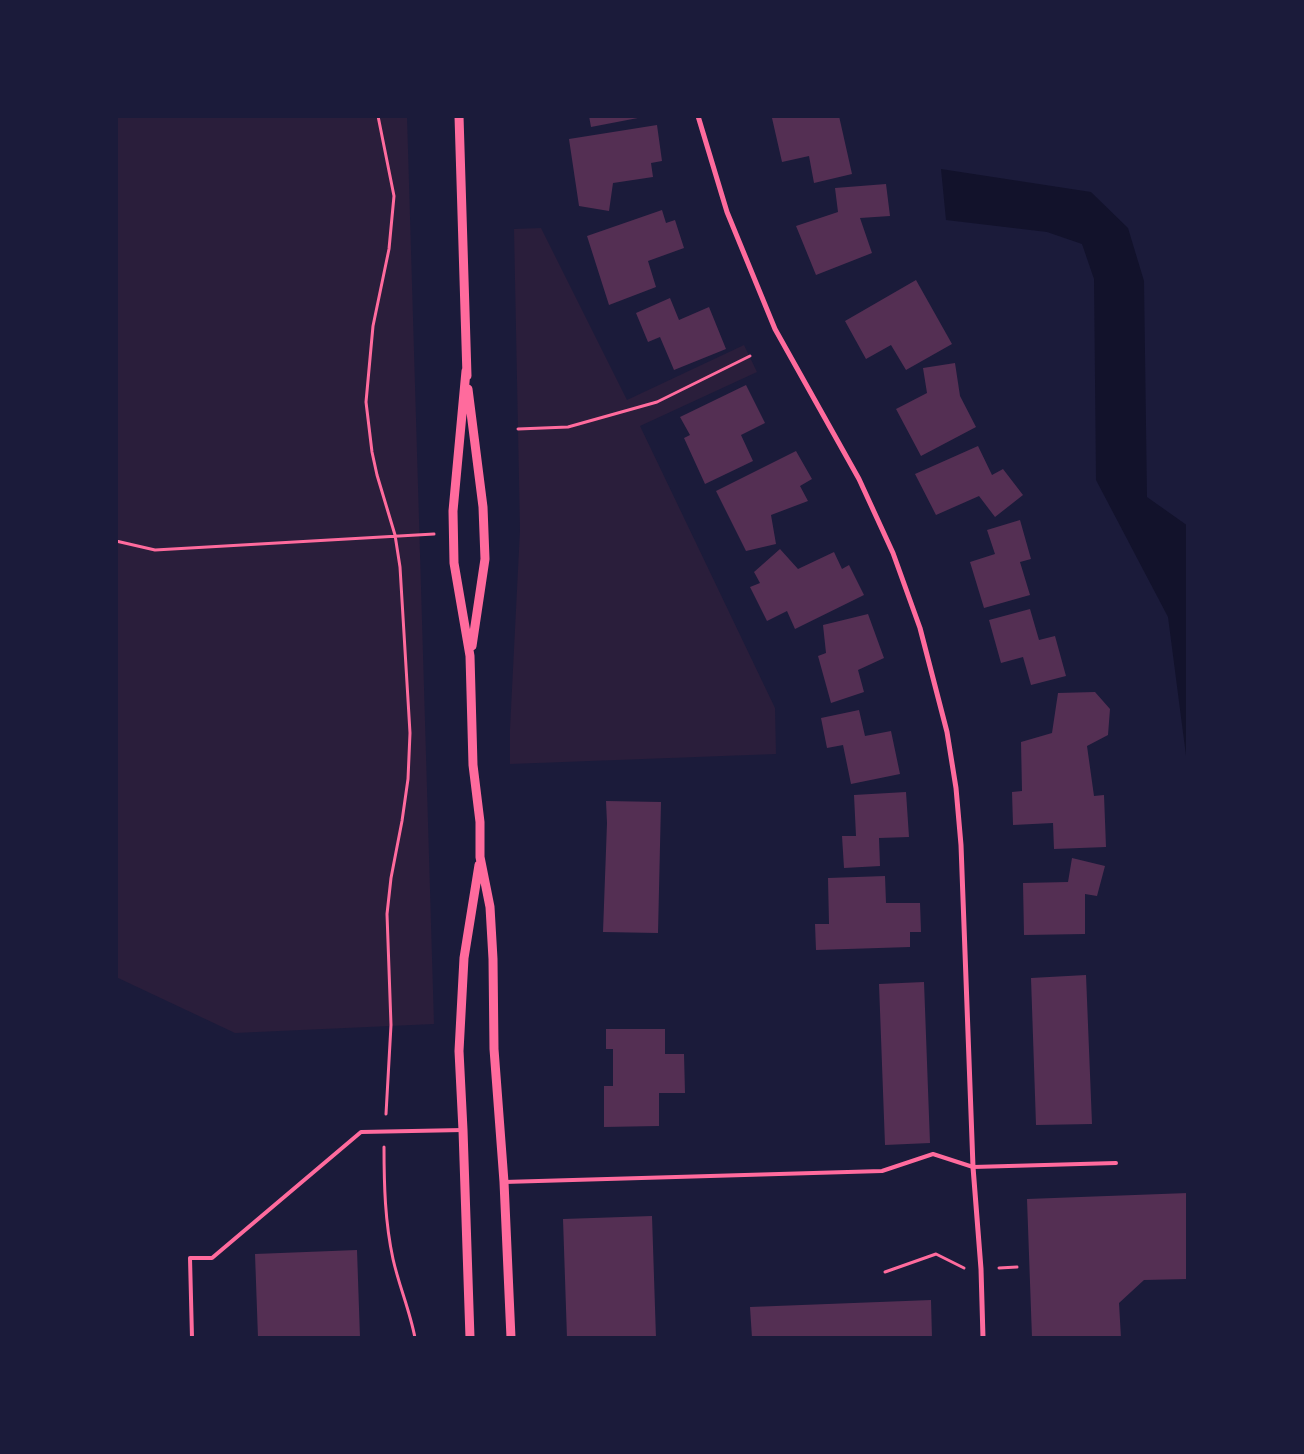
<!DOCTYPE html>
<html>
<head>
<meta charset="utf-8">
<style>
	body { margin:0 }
	#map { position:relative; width:1304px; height:1454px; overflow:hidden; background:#1b1b3a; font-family:"Roboto Serif",serif }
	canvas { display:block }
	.frame { position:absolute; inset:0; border:118px solid #1b1b3a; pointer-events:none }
</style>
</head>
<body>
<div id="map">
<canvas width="1304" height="1454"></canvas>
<div class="frame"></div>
</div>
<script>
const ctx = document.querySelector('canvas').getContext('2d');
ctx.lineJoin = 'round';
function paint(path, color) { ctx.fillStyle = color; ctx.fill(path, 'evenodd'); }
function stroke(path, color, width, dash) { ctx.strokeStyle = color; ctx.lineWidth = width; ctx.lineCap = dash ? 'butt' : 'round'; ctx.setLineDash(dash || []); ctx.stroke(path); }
paint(new Path2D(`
	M116,116h291l27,908 -199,9 -119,-56z
	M541,228l86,172 117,-55 13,27 -117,54 135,282 1,46 -266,10v-35l10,-199 -6,-301z`), '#2a1e3b');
paint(new Path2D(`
	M941,169l150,23 37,36 16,53 3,216 41,29v245l-20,-154 -72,-137 -2,-201 -12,-35 -35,-12 -101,-12z`), '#12122b');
paint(new Path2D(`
	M589,116h54v1l-52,10z
	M778,116h61l13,58 -38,9 -5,-27 -27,6 -10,-44z
	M657,125l5,36 -11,2 2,14 -40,6 -4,28 -30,-5 -10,-67z
	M886,184l4,32 -30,2 12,35 -56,22 -20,-49 42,-14 -3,-24z
	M662,210l4,13 9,-3 9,28 -36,13 8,26 -47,18 -22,-69z
	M916,280l36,64 -46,26 -15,-25 -25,14 -21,-38z
	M670,298l9,22 30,-13 17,42 -52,21 -14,-33 -12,5 -12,-29z
	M955,363l5,33 16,31 -55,29 -25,-47 31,-16 -4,-25z
	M746,385l19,38 -24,12 12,26 -48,23 -21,-46 6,-3 -10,-18z
	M978,446l14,29 11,-6 20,26 -28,22 -16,-21 -43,19 -21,-41z
	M796,451l16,28 -12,7 8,15 -37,14 5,29 -30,7 -30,-60z
	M1020,520l11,39 -11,3 10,33 -46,13 -14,-46 25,-8 -8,-24z
	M780,549l18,20 36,-17 8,17 7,-4 15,30 -69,34 -8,-18 -20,10 -17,-34 10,-4 -6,-11z
	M1030,609l9,31 16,-4 11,40 -35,9 -8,-28 -22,6 -12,-43z
	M868,614l16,44 -26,12 6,22 -33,11 -13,-47 8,-3 -3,-28z
	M1095,692l15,17 -2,26 -21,11 7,50 10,-1 2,52 -52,2 -1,-26 -40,2 -1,-33 10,-1 -1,-49 31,-9 6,-40z
	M859,710l6,26 26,-5 9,43 -49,10 -8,-39 -16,3 -6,-30z
	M906,792l3,45 -30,1 1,28 -36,2 -2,-32h14l-2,-41z
	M606,801l55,1 -3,131 -55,-1 4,-109z
	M1072,858l33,8 -8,30 -12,-2v40l-61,1 -1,-52 45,-1z
	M885,876l1,27h34l1,29h-11v15l-94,3 -1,-26h14l-1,-46z
	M1086,975l6,149 -56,1 -5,-147z
	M924,982l6,161 -45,2 -6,-161z
	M606,1029h59v25h19l1,39h-26v33l-55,1v-41h9v-37h-7z
	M1188,1193v86l-44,1 -25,23 2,35h-89l-5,-139z
	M652,1216l4,122h-89l-4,-119z
	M357,1250l3,88h-102l-3,-84z
	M931,1300l1,38h-180l-2,-31z`), '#542f53');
stroke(new Path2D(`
	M378,116l16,80 -5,53 -16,77 -7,76 6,50 5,23 18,60 5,32 10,166 -2,46 -6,42 -11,57 -4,36 4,111 -5,89
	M518,429l50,-2 89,-25 93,-46
	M116,541l39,9 279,-16
	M384,1147c0,38 1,75 9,112 6,27 17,52 22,79
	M999,1268l18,-1
	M885,1272l51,-18 28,14`), '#ff6b9d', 3);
stroke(new Path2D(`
	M504,1182l378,-11 51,-17 40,13 143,-4
	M192,1338l-2,-80h22l149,-126 102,-2`), '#ff6b9d', 4);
stroke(new Path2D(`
	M698,116l29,96 48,117 84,150 34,74 27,75 27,104 9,56 5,57 12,322 8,102 2,69`), '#ff6b9d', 5);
stroke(new Path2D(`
	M459,116l8,260
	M466,371l-13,140 1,52 16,93 3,109 7,57v35l10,50 3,52 1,90 10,133 7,156
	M468,389l15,118 2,52 -13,87
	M470,1338l-7,-208 -4,-79 5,-93 15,-93`), '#ff6b9d', 9);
</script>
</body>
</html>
